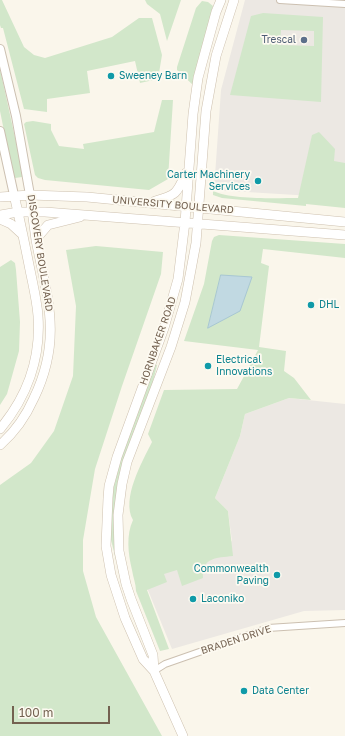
<!DOCTYPE html>
<html>
<head>
<meta charset="utf-8">
<style>
	body { margin:0 }
	#map { position:relative; width:345px; height:736px; overflow:hidden; background:#faf6eb; font-family:"Golos Text",sans-serif }
	canvas { display:block }
	.scale { position:absolute; left:12px; top:706px; width:98px; height:18px; box-sizing:border-box; border:2px solid #736150; border-top:0; padding-left:5px; font-size:12px; line-height:14px; white-space:nowrap; color:#736150; -webkit-text-stroke:3px #fdfaf1; paint-order:stroke }
</style>
</head>
<body>
<div id="map">
<canvas width="345" height="736"></canvas>
<div class="scale">100 m</div>
</div>
<script>
const ctx = document.querySelector('canvas').getContext('2d');
ctx.lineJoin = 'round';
function paint(path, color) { ctx.fillStyle = color; ctx.fill(path, 'evenodd'); }
function stroke(path, color, width, dash) { ctx.strokeStyle = color; ctx.lineWidth = width; ctx.lineCap = dash ? 'butt' : 'round'; ctx.setLineDash(dash || []); ctx.stroke(path); }
function label(font, color, halo, rows, align = 'center') {
  ctx.font = font + ' "Golos Text",sans-serif'; ctx.lineWidth = 3.5; ctx.setLineDash([]); ctx.textBaseline = 'middle'; ctx.strokeStyle = halo; ctx.fillStyle = color; for (const [text, x, y, turn = 0] of rows) {
    ctx.save(); ctx.translate(x, y); ctx.rotate((+turn || 0) * Math.PI / 180); ctx.textAlign = isNaN(turn) ? turn : align; if (halo) ctx.strokeText(text, 0, 0); ctx.fillText(text, 0, 0); ctx.restore();
  }
}
paint(new Path2D(`
	M245,0h100v198l-131,-8 7,-100z
	M289,398l56,6v206l-41,1 -132,38 -31,-76 91,-32 -4,-30 -13,-13 25,-62 5,-22z`), '#ece8e3');
paint(new Path2D(`
	M0,0h2l22,47 10,8 11,3 67,-21 27,-19h13l10,37 -4,24 -18,4 -5,-22 -48,10 3,22 -43,6v13l-23,-3 -21,-81h-2l-1,-3z
	M145,0h36l-14,41 -7,-27 -13,-10z
	M202,1l6,1 5,4 -20,79 -16,-15v-3l19,-59z
	M263,13l60,4 -2,85 -91,-7 21,-79zM281,30l33,1v15l-34,-1z
	M0,69l23,105 -1,3 -7,1 -2,-3 -13,-64z
	M162,100h11l-5,79 -19,11 -104,-10 -7,-2 -3,-3 -11,-51 2,-2 7,-1 18,3v6l8,16 25,3 -1,-5 71,-12z
	M319,132l16,17 -1,12 11,2v45l-39,-4v2l-84,-8 -9,-3v-4c19,9 64,7 85,7l14,-63z
	M219,235l126,9v14l-82,-9 -2,14 8,3 -10,81 27,4 -2,20 10,7 17,22 -22,-2 -44,16 -5,22 -25,62 13,13 5,45c-17,2 -31,1 -30,22l-21,8 -5,-16 -13,4 3,8 -20,8 22,59 -9,2 -24,-60c0,-7 -3,-14 -4,-21 -4,-17 -6,-35 1,-50 -12,-21 9,-58 19,-78l-4,-8 16,-44 73,-1 6,-11 15,-28 -74,-9 20,-57 8,-43 2,-4z
	M96,246l67,6 -2,22 -39,112 -27,83 -12,71v31l13,46 66,119h-162v-251l31,-22 23,-32 19,-55 3,-70 -10,-56z
	M11,260l4,3 1,7 4,52 -1,29 -12,43 -7,11v-138z
	M155,364l2,1 -4,17 -39,145 2,33 -7,-28 2,-35 6,-29z`), '#d2e7ca');
const water = new Path2D(`
	M221,275l31,2 -12,34 -32,17z`);
paint(water, '#c1d9e2');
stroke(water, '#a8c7d3', 1);
const minor = new Path2D(`
	M280,0l65,4
	M154,671l11,-7 103,-36 77,-5`);
const tertiary = new Path2D(`
	M0,49l16,67 14,79
	M0,131l14,64`);
const secondary = new Path2D(`
	M0,197l30,-2 57,2 258,25
	M155,201c22,-6 22,-8 31,-28
	M0,215l18,-3h27l300,23
	M0,219l11,5 12,11
	M36,239l12,-14 32,-8
	M0,429c27,-32 41,-71 38,-113 -1,-15 -5,-31 -8,-46 -5,-25 -10,-50 -16,-75
	M0,445c15,-13 26,-29 34,-47 28,-58 14,-98 2,-158 -2,-15 -4,-30 -6,-45
	M154,671l-11,-12 -18,-41 -14,-43 -5,-29 2,-48 1,-12 8,-29 47,-129 14,-49 7,-57 8,-108 5,-36 18,-66 5,-12
	M183,736l-29,-65 -1,-16 -22,-56 -5,-15 -7,-33 -1,-36 4,-31 5,-22 44,-115 14,-45 11,-59 10,-132 10,-55 18,-56`);
stroke(minor, '#ccc0b1', 8);
stroke(tertiary, '#ccc0b1', 10);
stroke(secondary, '#cec1af', 10);
stroke(minor, '#fff', 6);
stroke(tertiary, '#fff', 8);
stroke(secondary, '#fff', 9);
for (const [x, y, r, color] of [
	[304,40,4,"#5c6f8a"],
	[111,76,4,"#0f9aa8"],
	[258,181,4,"#0f9aa8"],
	[311,305,4,"#0f9aa8"],
	[208,366,4,"#0f9aa8"],
	[277,575,4,"#0f9aa8"],
	[193,599,4,"#0f9aa8"],
	[244,691,4,"#0f9aa8"]
]) { const dot = new Path2D(); dot.arc(x, y, r, 0, 2 * Math.PI); ctx.fillStyle = color; ctx.fill(dot); stroke(dot, '#fdfaf1', 1.5); }
label('10px', '#4e5e75', '#fdfaf1', [
	["Trescal",296,40]
], 'right');
label('10px', '#0d838f', '#fdfaf1', [
	["Sweeney Barn",119,76],
	["Carter Machinery",250,175,"right"],
	["Services",250,187,"right"],
	["DHL",319,305],
	["Electrical",216,360],
	["Innovations",216,372],
	["Commonwealth",269,569,"right"],
	["Paving",269,581,"right"],
	["Laconiko",201,599],
	["Data Center",252,691]
], 'left');
label('10px', '#736150', '#fdfaf1', [
	["UNIVERSITY BOULEVARD",173,205,5],
	["DISCOVERY BOULEVARD",40,253,81],
	["HORNBAKER ROAD",158,341,-71],
	["BRADEN DRIVE",236,640,-18]
]);
</script>
</body>
</html>
